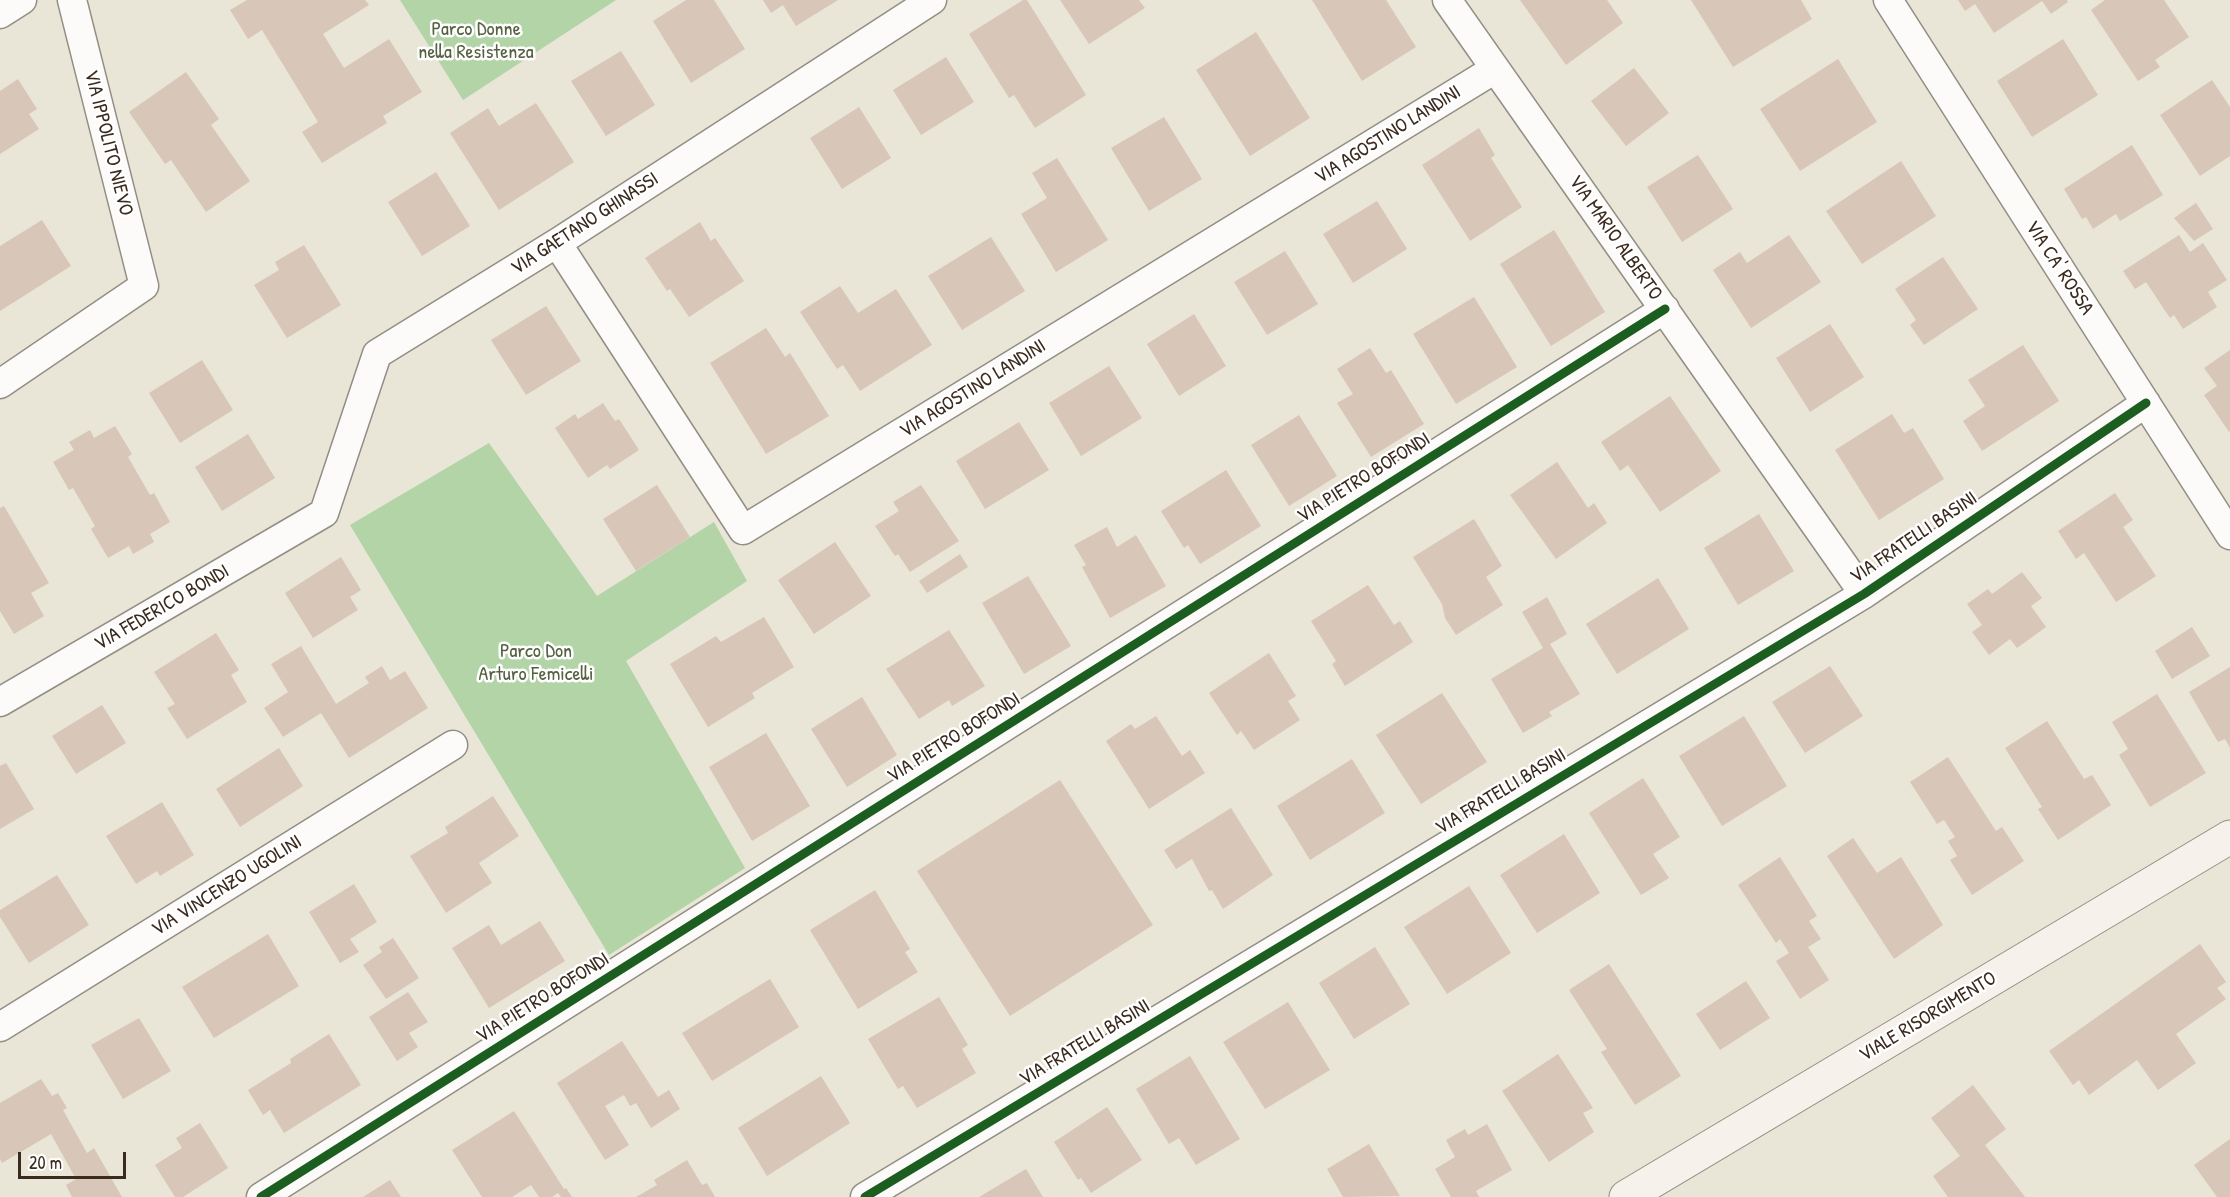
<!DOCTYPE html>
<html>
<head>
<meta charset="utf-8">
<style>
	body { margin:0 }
	#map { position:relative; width:2230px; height:1197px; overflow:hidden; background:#e9e5d7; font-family:"Patrick Hand",sans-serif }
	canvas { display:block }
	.scale { position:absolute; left:18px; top:1152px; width:108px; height:27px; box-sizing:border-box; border:3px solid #3b2a1e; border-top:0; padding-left:8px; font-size:18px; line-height:21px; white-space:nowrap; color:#3b2a1e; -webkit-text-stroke:4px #fff; paint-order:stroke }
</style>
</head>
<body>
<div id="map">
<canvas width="2230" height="1197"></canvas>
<div class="scale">20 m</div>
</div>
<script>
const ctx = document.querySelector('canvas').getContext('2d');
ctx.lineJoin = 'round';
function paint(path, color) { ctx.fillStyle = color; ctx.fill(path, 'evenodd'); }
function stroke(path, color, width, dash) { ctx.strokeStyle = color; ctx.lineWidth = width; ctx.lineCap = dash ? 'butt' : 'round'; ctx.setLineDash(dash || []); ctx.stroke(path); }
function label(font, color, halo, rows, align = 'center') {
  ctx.font = font + ' "Patrick Hand",sans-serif'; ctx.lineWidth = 5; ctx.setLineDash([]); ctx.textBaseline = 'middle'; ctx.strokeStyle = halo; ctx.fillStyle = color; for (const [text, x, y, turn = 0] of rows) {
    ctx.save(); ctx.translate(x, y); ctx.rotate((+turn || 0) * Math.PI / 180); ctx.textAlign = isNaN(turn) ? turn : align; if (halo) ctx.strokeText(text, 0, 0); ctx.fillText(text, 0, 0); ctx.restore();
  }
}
paint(new Path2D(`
	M400,0h216l-153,100z
	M489,443l108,153 117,-74 33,59 -121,80 119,207 -136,87 -259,-430z`), '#b2d4a6');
paint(new Path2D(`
	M247,0h118l4,5 -46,29 21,34 45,-29 33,53 -39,24 4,7 -65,40 -20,-31 16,-10 -56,-92 -14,9 -18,-29z
	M686,0h28l31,49 -54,34 -38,-62z
	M763,0h75l-42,26 -13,-21 -12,8z
	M1023,0h4l59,95 -51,33 -21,-33 -5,3 -40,-64z
	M1060,0h79l6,8 -56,36z
	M1312,0h74l30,47 -54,34z
	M1520,0h87l16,23 -57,42z
	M1691,0h110l11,19 -79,48z
	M1958,0h109l1,2 -17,12 -9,-13 -48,32 -19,-29 -10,7z
	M2105,0h59l25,37 -34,23 5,7 -22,14 -47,-71z
	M1256,32l54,86 -60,38 -54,-86z
	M2063,39l35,56 -66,42 -35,-56z
	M621,51l34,54 -49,31 -35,-55z
	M946,57l28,45 -53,33 -28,-45z
	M1838,59l39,63 -77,49 -40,-62z
	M1634,68l35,45 -43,33 -35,-45z
	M186,72l33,47 -8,6 39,56 -44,31 -35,-52 -6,4 -36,-52z
	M18,79l19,30 -8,5 10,15 -39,25v-63z
	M2212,80l18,27v49l-30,20 -40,-61z
	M536,103l38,59 -75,48 -49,-77 38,-25 11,18z
	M859,107l32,51 -49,31 -32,-51z
	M1164,117l38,62 -53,32 -38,-63z
	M1479,128l16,27 -4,3 31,49 -52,34 -48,-76z
	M2132,145l31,50 -43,26 -4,-7 -23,15 -7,-12 -4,2 -18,-30z
	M1698,155l35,54 -51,33 -35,-55z
	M1057,158l51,82 -52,32 -35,-58 26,-16 -15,-25z
	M1901,161l35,55 -74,48 -36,-53z
	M436,172l34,54 -48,30 -34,-54z
	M1377,201l30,48 -54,34 -30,-49z
	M2196,203l17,26 -19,12 -20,-23z
	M42,220l29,46 -71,45v-65z
	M700,222l11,19 4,-3 29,43 -55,36 -19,-28 -3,2 -22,-33z
	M1554,230l51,82 -54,34 -51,-82z
	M1789,235l32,47 -70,46 -38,-58 27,-18 7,11z
	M2179,235l11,17 13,-9 24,37 -19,12 9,15 -34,22 -9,-14 -4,3 -24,-36 -11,7 -12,-18z
	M991,237l34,54 -63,39 -34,-54z
	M304,245l37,60 -54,33 -33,-53 25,-15 -4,-8z
	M1285,251l33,53 -51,31 -33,-53z
	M1943,257l35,52 -54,36 -14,-20 6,-5 -21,-31z
	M840,286l18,27 38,-24 36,56 -72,46 -17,-26 -6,4 -37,-57z
	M1474,297l43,70 -61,37 -43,-70z
	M546,306l35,55 -55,34 -35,-55z
	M1194,314l32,52 -47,30 -32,-52z
	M1830,324l34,53 -54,35 -34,-54z
	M766,328l19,29 5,-4 39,63 -63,38 -56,-91z
	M2023,345l36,56 -77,50 -19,-30 22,-15 -17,-26z
	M1370,348l16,25 5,-3 33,54 -53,33 -34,-54 16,-9 -16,-25z
	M2230,350v81l-1,1 -25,-37 13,-9 -13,-18z
	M202,360l31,50 -53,33 -31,-50z
	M1109,366l33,52 -61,38 -32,-53z
	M1670,396l51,75 -61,41 -32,-47 -8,6 -19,-29z
	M603,403l12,18 4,-2 20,31 -29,19 -3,-4 -19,13 -33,-50 20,-14 3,5z
	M1892,414l12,19 9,-5 31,51 -65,41 -44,-70z
	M1299,415l38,61 -48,30 -38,-61z
	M1019,422l30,48 -64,39 -29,-48z
	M115,426l17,28 -4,3 22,38 4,-2 16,29 -20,12 4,8 -21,12 -4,-8 -21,12 -17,-29 4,-3 -22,-38 -4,2 -16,-28 21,-12 -5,-8 21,-12 4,8z
	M248,434l27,44 -53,33 -27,-44z
	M1557,462l31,46 6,-5 13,20 -51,36 -46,-64z
	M1226,470l35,56 -61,38 -12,-19 -4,3 -23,-37z
	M657,485l33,52 -54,34 -33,-52z
	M921,485l38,56 -49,31 -12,-18 -3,2 -20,-30 24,-15 -6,-9z
	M2115,493l18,27 -10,7 33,49 -40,26 -32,-49 -8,6 -18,-28z
	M4,506l45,77 -18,10 13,23 -30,18 -14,-23v-103z
	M1759,514l35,57 -56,34 -34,-57z
	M1474,519l28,47 -16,11 17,28 -47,30 -11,-17 -3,-14 -29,-47z
	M1107,527l10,20 19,-12 30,51 -56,32 -28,-51 4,-2 -12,-20z
	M835,542l36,54 -57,38 -36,-54z
	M960,554l8,13 -41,26 -8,-12z
	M341,557l20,33 -11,7 8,13 -45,28 -28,-45z
	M2022,572l20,26 -11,8 15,21 -29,21 -7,-9 -21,16 -17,-23 10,-7 -15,-21 21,-15 4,5z
	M1028,576l43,70 -47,28 -42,-71z
	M1658,578l31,51 -72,45 -31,-50z
	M1368,585l26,40 6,-4 13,21 -68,44 -13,-22 4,-3 -25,-40z
	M1547,597l20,37 -17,10 30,50 -31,18 3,4 -29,17 -32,-54 52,-31 -21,-36z
	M764,617l30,50 -42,26 3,5 -47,29 -38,-63 46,-28 5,6z
	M2192,627l18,29 -38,23 -17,-28z
	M949,630l36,56 -33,20 -3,-6 -30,19 -33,-50z
	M216,633l23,37 -8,5 16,27 -60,37 -20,-31 8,-4 -21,-32z
	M301,646l35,58 33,-21 -4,-6 17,-11 8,14 15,-9 23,37 -79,50 -28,-45 -38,24 -19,-29 24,-16 -17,-28z
	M1269,653l27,43 -8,5 12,19 -46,30 -13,-19 -4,4 -28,-42z
	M1830,666l33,50 -58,37 -33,-51z
	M2230,667v81l-5,-9 -7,3 -29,-50z
	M1442,693l45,69 -66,42 -45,-69z
	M2157,694l49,79 -56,34 -31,-52 9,-6 -16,-27z
	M862,697l35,58 -50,32 -36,-58z
	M102,705l24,38 -50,31 -24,-38z
	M1156,716l26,40 8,-6 15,23 -56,36 -43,-68 25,-17 4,5z
	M1744,716l43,70 -65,40 -43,-70z
	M2047,721l37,58 8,-4 19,30 -53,35 -20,-31 4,-2 -37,-59z
	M766,733l44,73 -58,35 -43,-74z
	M279,748l24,38 -63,41 -24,-38z
	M1948,757l48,74 6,-4 22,34 -52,34 -22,-35 7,-4 -9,-15 7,-4 -11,-17 -7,4 -27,-42z
	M1352,759l33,54 -75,47 -33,-54z
	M6,763l28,46 -34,20v-63z
	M1643,778l37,59 -27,17 16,24 -28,17 -52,-82z
	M1060,780l93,145 -143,91 -93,-145z
	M493,796l26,40 -40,27 13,20 -46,30 -36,-57 38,-23 -3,-6z
	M162,802l32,53 -34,21 -3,-5 -21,13 -30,-48z
	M1231,808l42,67 -50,34 -11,-19 -3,1 -17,-32 -16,10 -12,-19z
	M1564,834l36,59 -63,40 -37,-58z
	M1853,838l24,35 24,-16 42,68 -49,34 -67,-103z
	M1780,857l37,59 -8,5 12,18 -13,8 21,33 -29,19 -24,-38 13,-8 -9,-14 -4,4 -38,-58z
	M57,875l32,50 -60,38 -29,-46v-7z
	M354,884l23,38 -27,17 9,13 -19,11 -31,-51z
	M1469,886l42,67 -64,41 -43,-67z
	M875,890l35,59 -5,3 13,20 -60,37 -48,-79z
	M540,921l25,40 -76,47 -37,-60 37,-23 12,20z
	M268,934l31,52 -85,52 -32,-51z
	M393,938l26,40 -33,21 -23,-34 19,-13 -3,-5z
	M2200,944l26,38 -9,6 9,11 -50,35 20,29 -38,27 -21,-30 -48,35 -10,-15 -6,5 -24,-34z
	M1375,947l35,57 -56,35 -35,-56z
	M1609,964l72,112 -46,29 -34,-53 6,-3 -38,-59z
	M770,979l29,48 -87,54 -30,-48z
	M1746,981l24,37 -50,32 -24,-36z
	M408,992l20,30 -19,11 9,14 -21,14 -28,-44z
	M939,997l29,48 -6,4 14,24 -59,35 -14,-22 -5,3 -30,-50z
	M1288,1002l42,68 -65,39 -42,-67z
	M139,1018l32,53 -48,28 -32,-54z
	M329,1034l32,51 -77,48 -14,-23 -7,5 -15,-25 43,-27 -1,-4z
	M622,1041l36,56 11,-7 11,19 -29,19 -15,-25 -6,3 -6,-11 -19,11 24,39 -24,15 -48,-77z
	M1558,1054l35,54 -10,5 11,19 -45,30 -47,-71z
	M1190,1056l50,83 -44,26 -17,-27 -10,6 -33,-55z
	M821,1076l29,47 -83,53 -29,-48z
	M41,1079l11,17 6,-3 9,15 -4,2 24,43 7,-5 28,49h-50l-6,-12 10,-6 -25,-45 -49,29 -2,-4v-56z
	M1973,1085l33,44 -21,16 40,52h-77l-15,-21 27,-20 -29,-38z
	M1107,1107l35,53 -51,33 -10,-15 -3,2 -24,-38z
	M514,1111l50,78 2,-1 6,9h-11l-3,-4 -6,4h-13l-8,-12 -19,12h-30l-30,-47z
	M200,1123l28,45 -45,29h-8l-20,-32 27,-17 -6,-10z
	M1487,1124l25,46 -36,21 3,6h-28l-16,-28 20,-12 -9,-17 19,-11 3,6z
	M2230,1139v58h-13l-23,-32z
	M1369,1144l31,52 -57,1 -16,-28z
	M687,1160l15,25 5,-2 8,14h-79l21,-12 -3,-5z
	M1026,1169l17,28h-64z
	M390,1180l11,17h-38z`), '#d8c7b8');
const street = new Path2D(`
	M1447,0l417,594
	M1888,0l342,535
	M0,14l22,-14
	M557,243l186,287 752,-461
	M0,384l144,-98 -72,-286
	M0,702l324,-189 53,-159 180,-111 375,-243
	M0,1027l453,-282
	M261,1197l1404,-888
	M865,1197l999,-603 282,-191`);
const secondary = new Path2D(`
	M1626,1197l604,-360`);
stroke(street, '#938e85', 31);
stroke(secondary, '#938e85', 35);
stroke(street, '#fcfbf9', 28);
stroke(secondary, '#f6f2eb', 33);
stroke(new Path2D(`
	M261,1197l1404,-888
	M865,1197l999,-603 282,-191`), '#1b5e20', 9);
label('20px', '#556140', '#fff', [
	["Parco Donne",476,30],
	["nella Resistenza",476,53],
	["Parco Don",536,652],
	["Arturo Femicelli",536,675]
]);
label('20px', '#3b2a1e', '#fff', [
	["VIA AGOSTINO LANDINI",1388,135,-32],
	["VIA IPPOLITO NIEVO",108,143,76],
	["VIA GAETANO GHINASSI",585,224,-33],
	["VIA MARIO ALBERTO",1615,238,55],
	["VIA CA' ROSSA",2059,268,57],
	["VIA AGOSTINO LANDINI",973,389,-32],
	["VIA PIETRO BOFONDI",1364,478,-32],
	["VIA FRATELLI BASINI",1914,538,-34],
	["VIA FEDERICO BONDI",162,608,-30],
	["VIA PIETRO BOFONDI",954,738,-32],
	["VIA FRATELLI BASINI",1501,792,-31],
	["VIA VINCENZO UGOLINI",227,886,-32],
	["VIA PIETRO BOFONDI",543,998,-32],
	["VIALE RISORGIMENTO",1928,1017,-31],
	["VIA FRATELLI BASINI",1085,1043,-31]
]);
</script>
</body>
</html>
